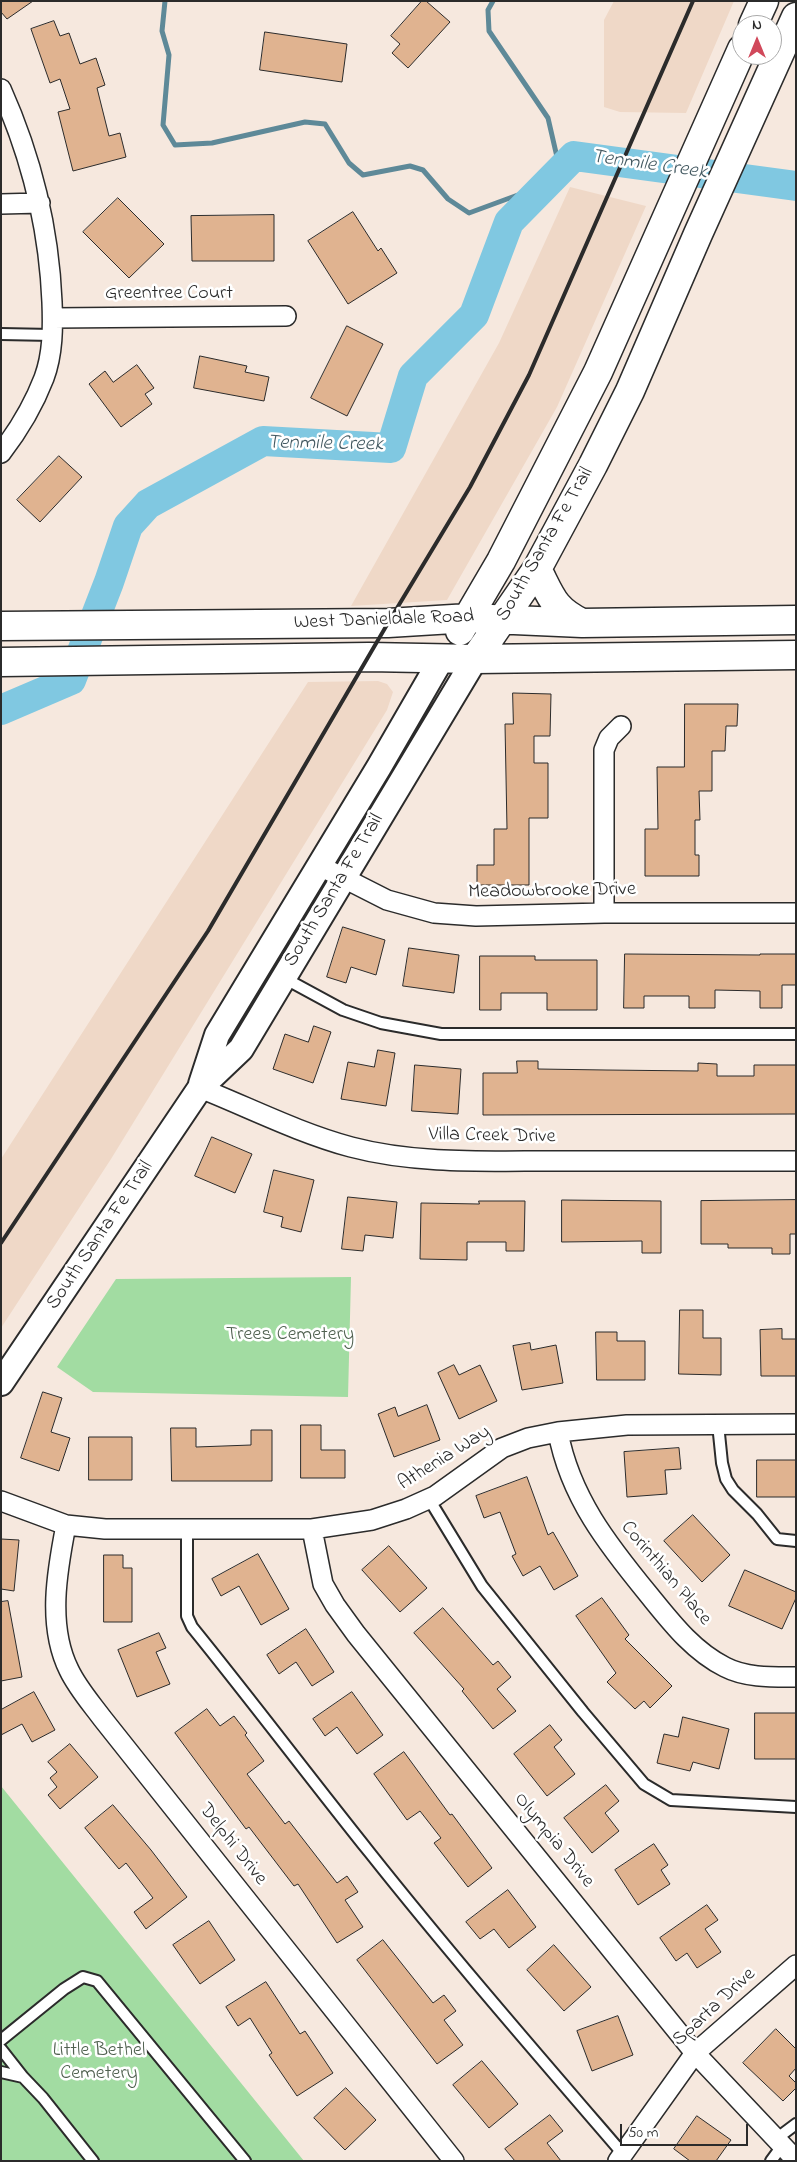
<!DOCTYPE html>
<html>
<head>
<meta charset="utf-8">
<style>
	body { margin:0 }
	#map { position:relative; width:797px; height:2162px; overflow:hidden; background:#f6e8de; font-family:"Indie Flower",sans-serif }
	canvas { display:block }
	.frame { position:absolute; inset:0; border:2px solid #2b2b2b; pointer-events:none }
	.north { position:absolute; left:732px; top:15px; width:50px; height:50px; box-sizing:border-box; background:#fff; border:1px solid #aaa; border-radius:50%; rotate:0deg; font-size:14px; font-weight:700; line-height:20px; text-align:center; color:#2b2b2b }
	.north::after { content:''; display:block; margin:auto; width:18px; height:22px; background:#d1495b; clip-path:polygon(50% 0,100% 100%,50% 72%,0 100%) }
	.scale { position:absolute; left:620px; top:2124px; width:128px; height:22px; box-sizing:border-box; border:2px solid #2b2b2b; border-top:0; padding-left:6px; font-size:15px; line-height:18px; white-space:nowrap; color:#2b2b2b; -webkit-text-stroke:4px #fff; paint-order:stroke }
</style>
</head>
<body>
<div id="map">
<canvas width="797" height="2162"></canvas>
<div class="frame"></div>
<div class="north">N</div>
<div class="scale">50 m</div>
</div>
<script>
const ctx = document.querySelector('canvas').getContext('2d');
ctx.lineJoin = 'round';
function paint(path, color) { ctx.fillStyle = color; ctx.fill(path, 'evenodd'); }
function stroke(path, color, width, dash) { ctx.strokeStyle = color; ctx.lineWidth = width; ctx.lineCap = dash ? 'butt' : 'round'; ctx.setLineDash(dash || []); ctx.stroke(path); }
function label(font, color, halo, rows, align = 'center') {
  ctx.font = font + ' "Indie Flower",sans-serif'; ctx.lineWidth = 5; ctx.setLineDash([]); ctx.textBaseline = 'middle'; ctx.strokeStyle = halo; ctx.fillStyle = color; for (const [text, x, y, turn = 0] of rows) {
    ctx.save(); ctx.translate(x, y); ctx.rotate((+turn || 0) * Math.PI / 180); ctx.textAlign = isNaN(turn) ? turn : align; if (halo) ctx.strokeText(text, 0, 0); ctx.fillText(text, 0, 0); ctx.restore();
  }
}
paint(new Path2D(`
	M614,1h120l-48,112 -66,-1 -16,-5v-87z
	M570,187l76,19 -89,201 -110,193 -96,6 148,-263z
	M378,681l9,3 6,8 -6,18 -276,449 -110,169v-169l307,-477z`), '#efd8c7');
paint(new Path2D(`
	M351,1277l-3,120 -255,-5 -36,-25 59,-88z
	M1,1786l303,375h-303z`), '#a2dca2');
stroke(new Path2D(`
	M165,1l-3,30 7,24 -6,70 12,20 37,-2 93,-21 20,2 24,39 14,12 47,-9 13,4 25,29 21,14 76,-28
	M493,1l-5,9 1,21 59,87 12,52`), '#5e8998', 5);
stroke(new Path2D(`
	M1,710l70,-30 38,-98 19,-56 20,-22 115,-63 128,7 22,-72 61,-61 35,-93 65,-66 222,30`), '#80c8e1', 30);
const building = new Path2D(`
	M1,1h32l-26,18 -6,-7z
	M422,1h4l24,21 -42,46 -16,-15 8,-9 -9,-8z
	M54,21l6,15 9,-3 11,31 16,-6 9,27 -8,3 12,48 11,-3 6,24 -53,14 -15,-59 12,-3 -10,-30 -10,4 -19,-54z
	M265,32l82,12 -5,38 -82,-12z
	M118,198l46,46 -35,34 -46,-46z
	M353,212l25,39 3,-3 16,25 -49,31 -40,-63z
	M274,215v46h-82l-1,-45z
	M347,326l36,18 -36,72 -36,-18z
	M200,356l47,10 -2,6 24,5 -5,24 -70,-13z
	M137,365l17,23 -9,6 7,10 -31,23 -32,-43 16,-13 8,11z
	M59,456l23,21 -42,45 -23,-22z
	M513,693l38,1 -1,42h-16v27h14v55h-19v67h-52v-20h17v-36h13l-2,-105h8z
	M685,704h53l-1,22h-11l-1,25h-13v40h-13l1,29h-5v35h4v21h-54v-47h13l-1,-62h27z
	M343,927l42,13 -9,35 -25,-8 -5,16 -19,-6z
	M409,948l50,7 -5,38 -51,-7z
	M625,954l135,1v-1h36v31h-14v23h-22v-17l-45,-1v18h-26v-12h-45v12h-20z
	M480,956h55v4h62v50h-50v-17h-46v17h-21z
	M314,1026l17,6 -18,51 -40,-14 12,-35 23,8z
	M378,1050l17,3 -9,53 -45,-7 7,-37 26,5z
	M517,1061h21v8l68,1 92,1v-8l19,1v12h37v-11h42v49l-313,1v-42h34z
	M415,1065l46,4 -3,45 -46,-3z
	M212,1137l40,17 -17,39 -40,-17z
	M274,1170l40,10 -13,52 -20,-5 2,-10 -19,-5z
	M348,1197l49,5 -4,36 -28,-3 -2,16 -21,-2z
	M562,1200l99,1v52h-19v-12l-80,1z
	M796,1200v34h-6v20h-18v-6h-44v-4h-27v-43z
	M479,1201h46l-1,50h-18v-9h-39v18l-47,-1 1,-56 58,1z
	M680,1310h23v28h18v37l-42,-1z
	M782,1329v10h14v37h-35l-1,-46z
	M596,1332h21v9h28v39h-48z
	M530,1343l1,7 25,-5 7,38 -41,7 -9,-44z
	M454,1365l5,10 21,-10 17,36 -38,18 -21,-46z
	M43,1392l19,6 -11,34 19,6 -11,33 -38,-13z
	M427,1405l13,35 -46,17 -16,-43 17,-7 3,9z
	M301,1425h20v25h24v28h-44z
	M171,1428h25v19l55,-2v-15h21v51h-100z
	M89,1437h43v43h-43z
	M679,1448l2,21 -16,1 2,24 -40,3 -3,-45z
	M757,1460h39v37h-39z
	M527,1477l21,58 5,-3 25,44 -24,14 -14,-24 -17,10 -11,-20 4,-2 -16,-42 -16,6 -8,-22z
	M693,1515l37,40 -28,27 -38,-41z
	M1,1539l18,1 -5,51 -13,-2z
	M389,1546l38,42 -27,24 -38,-42z
	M258,1554l31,55 -28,16 -22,-39 -18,10 -9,-17z
	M104,1555h19v13h9v54h-28z
	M745,1570l51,22v6l-14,31 -53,-23z
	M602,1598l27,37 -4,4 47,47 -22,22 -6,-7 -9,8 -28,-27 9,-9 -40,-57z
	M8,1601l14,76 -21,4v-79z
	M443,1608l50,57 5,-4 13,16 -14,12 19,22 -23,18 -31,-38 2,-2 -50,-56z
	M306,1629l28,43 -22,14 -16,-24 -17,12 -12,-19z
	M159,1633l7,15 -10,4 14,32 -33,13 -19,-47z
	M34,1692l21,38 -23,12 -10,-18 -21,11v-25z
	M352,1692l31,43 -26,19 -20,-27 -12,9 -12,-17z
	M207,1709l13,17 14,-10 13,17 -2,2 19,26 -17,13 38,50 4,-3 48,62 10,-7 11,16 -13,8 18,27 -26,16 -39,-59 -4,2 -45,-59 -3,2 -71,-96z
	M755,1713h41v46h-41z
	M683,1717l46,12 -10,40 -26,-7 -3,9 -33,-8 7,-29 14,3z
	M550,1725l12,15 -8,7 21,27 -28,22 -33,-42z
	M70,1744l28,33 -38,32 -12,-14 9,-8 -7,-9 7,-6 -9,-10z
	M404,1752l46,63 2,-1 40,54 -24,19 -34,-44 7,-5 -21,-27 -13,9 -33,-46z
	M606,1785l13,16 -14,12 14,18 -27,22 -28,-35z
	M113,1805l38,45 36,47 -41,32 -12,-17 19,-14 -27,-35 -7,6 -34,-41z
	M654,1844l14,21 -7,5 9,14 -32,21 -23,-35z
	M508,1890l28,37 -27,21 -15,-19 -14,10 -14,-17z
	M707,1905l11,15 -13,9 16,23 -24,16 -10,-15 -11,8 -16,-23z
	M209,1921l26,39 -35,24 -27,-39z
	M383,1940l50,63 11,-8 12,16 -12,9 19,25 -26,19 -80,-104z
	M554,1945l37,42 -27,24 -37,-41z
	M266,1982l34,52 5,-3 28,42 -36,23 -28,-41 3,-2 -22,-35 -12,8 -12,-19z
	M618,2016l15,39 -41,16 -15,-40z
	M776,2029l20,20v19l-7,8 7,7v5l-13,13 -40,-38z
	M482,2061l36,43 -29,24 -36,-43z
	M346,2088l30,32 -31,30 -31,-32z
	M550,2115l13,16 -16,12 14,18h-46l-10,-12z
	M697,2116l34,24 -15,21h-26l-16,-12z`);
paint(building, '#e0b390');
stroke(building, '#2b2b2b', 1);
const service = new Path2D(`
	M1,334l51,1
	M284,978l59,32 38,13 60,11h355
	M718,1424l4,39 4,16 7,11 24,24 20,25 19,2
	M429,1499l53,87 101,126 61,72 27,16 125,7
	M187,1529v87l5,11c60,74 118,151 178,226 81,102 167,201 253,301
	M1,2040l63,-51 19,-12 14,4 148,180
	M1,2049l22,28 20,21 50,63
	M1,2072l22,5
	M776,2139l20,-15
	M771,2161l11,-15`);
const minor = new Path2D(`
	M1,89c30,67 48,140 51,213 1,25 1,52 -8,76 -10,26 -26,53 -43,75
	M1,204l39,-1
	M53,318l233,-2
	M320,866l67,34 47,13 42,3 128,-3h192
	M604,913v-163l5,-12 12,-12
	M200,1088c50,20 99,45 151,59 64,17 134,14 199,14 82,0 164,0 246,0
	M558,1432c12,65 50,113 91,163 22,27 44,56 76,72 21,11 48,10 71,10
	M1,1501l65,24 39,4h207l60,-9 34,-11 29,-13 67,-48 26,-10 30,-6 69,-7 169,-1
	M66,1525c-9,46 -19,101 3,145 8,17 21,32 33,48l352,443
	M312,1529l11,55 12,21 21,29 339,419 101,107
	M618,2161l77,-108 101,-88`);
const tertiary = new Path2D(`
	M201,1084l16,-49 162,-268 63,-109
	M1,1383l199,-295 41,-39 234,-390`);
const secondary = new Path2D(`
	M753,25l11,-24
	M537,569c14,27 16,40 45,54
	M1,626l387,-3 81,-5 113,5 214,-3
	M460,631l41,-70 97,-189 144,-323
	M475,659l62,-90 56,-104 37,-74 68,-157 98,-217
	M1,662l368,-5 106,2 321,-4`);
stroke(service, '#2b2b2b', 14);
stroke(minor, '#2b2b2b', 22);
stroke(tertiary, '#2b2b2b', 28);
stroke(secondary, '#2b2b2b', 31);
stroke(service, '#fff', 10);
stroke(minor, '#fff', 19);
stroke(tertiary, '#fff', 24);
stroke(secondary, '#fff', 28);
stroke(new Path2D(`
	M1,1243l207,-312 180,-308 82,-136 59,-112 164,-374`), '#2b2b2b', 4);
label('20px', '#2b2b2b', '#fff', [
	["Greentree Court",169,295],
	["South Santa Fe Trail",546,545,-60],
	["West Danieldale Road",384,621,-2],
	["South Santa Fe Trail",335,891,-59],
	["Meadowbrooke Drive",552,892,-1],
	["Villa Creek Drive",492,1137,1],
	["South Santa Fe Trail",101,1236,-56],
	["Athenia Way",445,1459,-32],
	["Corinthian Place",665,1574,50],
	["Olympia Drive",553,1841,51],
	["Delphi Drive",232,1845,52],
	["Sparta Drive",715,2008,-43]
]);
label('20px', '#4f604f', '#fff', [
	["Trees Cemetery",290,1336],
	["Little Bethel",99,2052],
	["Cemetery",99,2075]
]);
label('italic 21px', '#445a62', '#fff', [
	["Tenmile Creek",649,166,8],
	["Tenmile Creek",325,445,1]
]);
</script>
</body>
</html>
